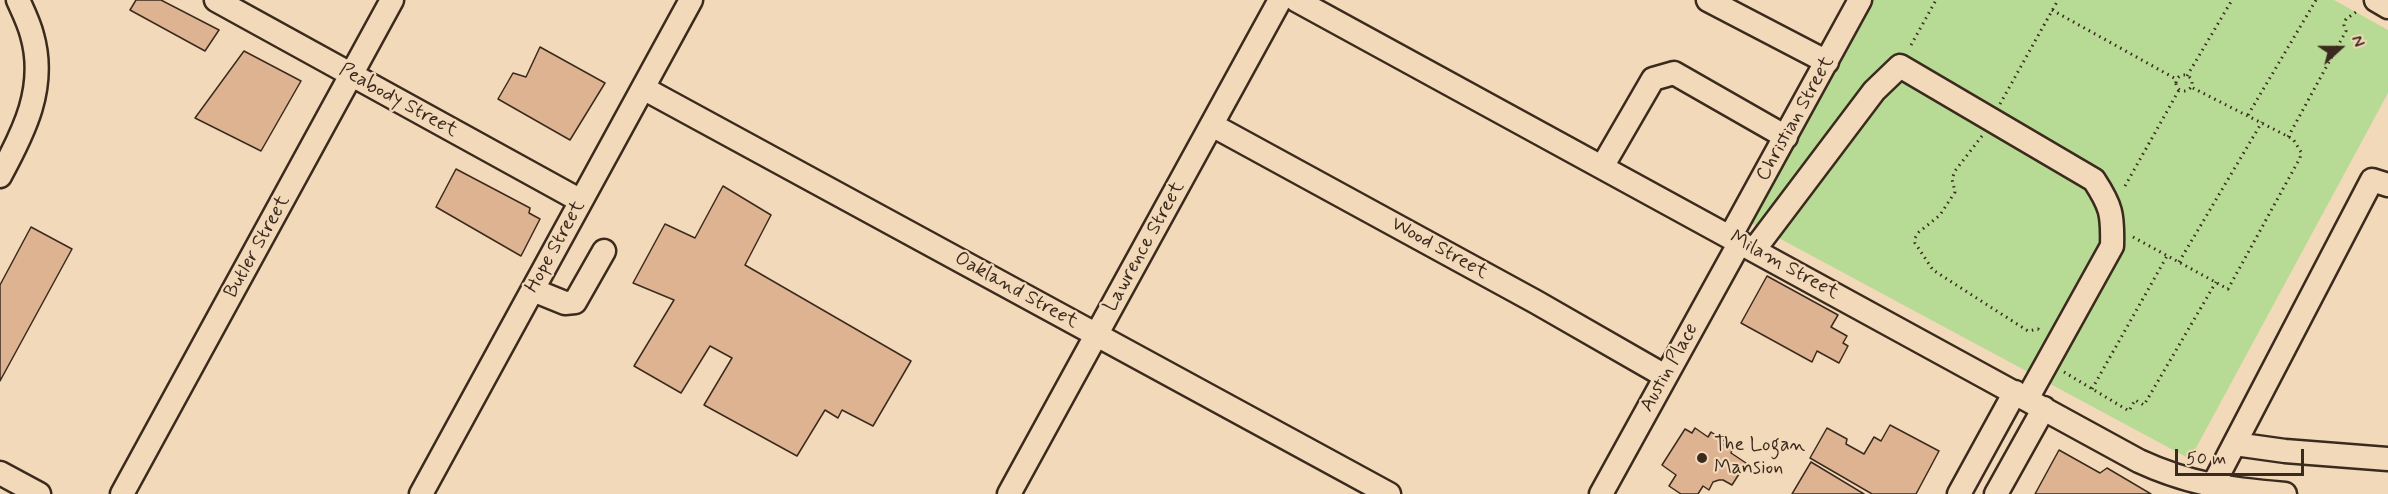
<!DOCTYPE html>
<html>
<head>
<meta charset="utf-8">
<style>
	body { margin:0 }
	#map { position:relative; width:2388px; height:494px; overflow:hidden; background:#f2d9b9; font-family:Mynerve,sans-serif }
	canvas { display:block }
	.north { position:absolute; left:2310px; top:18px; width:60px; height:60px; -webkit-text-stroke:4px #f2d9b9; paint-order:stroke; rotate:69deg; font-size:16px; font-weight:700; line-height:24px; text-align:center; color:#3b2a1e }
	.north::after { content:''; display:block; margin:auto; width:21px; height:27px; background:#3b2a1e; clip-path:polygon(50% 0,100% 100%,50% 72%,0 100%) }
	.scale { position:absolute; left:2175px; top:449px; width:129px; height:27px; box-sizing:border-box; border:3px solid #3b2a1e; border-top:0; padding-left:8px; font-size:18px; line-height:21px; white-space:nowrap; color:#3b2a1e; -webkit-text-stroke:4px #f2d9b9; paint-order:stroke }
</style>
</head>
<body>
<div id="map">
<canvas width="2388" height="494"></canvas>
<div class="north">N</div>
<div class="scale">50 m</div>
</div>
<script>
const ctx = document.querySelector('canvas').getContext('2d');
ctx.lineJoin = 'round';
function paint(path, color) { ctx.fillStyle = color; ctx.fill(path, 'evenodd'); }
function stroke(path, color, width, dash) { ctx.strokeStyle = color; ctx.lineWidth = width; ctx.lineCap = dash ? 'butt' : 'round'; ctx.setLineDash(dash || []); ctx.stroke(path); }
function label(font, color, halo, rows, align = 'center') {
  ctx.font = font + ' Mynerve,sans-serif'; ctx.lineWidth = 4.5; ctx.setLineDash([]); ctx.textBaseline = 'middle'; ctx.strokeStyle = halo; ctx.fillStyle = color; for (const [text, x, y, turn = 0] of rows) {
    ctx.save(); ctx.translate(x, y); ctx.rotate((+turn || 0) * Math.PI / 180); ctx.textAlign = isNaN(turn) ? turn : align; if (halo) ctx.strokeText(text, 0, 0); ctx.fillText(text, 0, 0); ctx.restore();
  }
}
paint(new Path2D(`
	M1871,0h463l54,30v63l-198,366 -441,-237z`), '#b7da94');
const building = new Path2D(`
	M136,0h25l58,30 -14,21 -75,-41z
	M540,47l65,36 -35,57 -72,-41 15,-26 13,4z
	M244,51l57,30 -40,70 -66,-33z
	M456,169l74,39 -1,5 11,6 -19,37 -85,-49z
	M723,186l48,29 -26,50 166,96 -38,65 -31,-16 -4,8 -13,-8 -28,46 -93,-51 28,-47 -22,-12 -29,47 -47,-27 40,-66 -41,-17 32,-59 30,14z
	M31,227l41,22 -72,132v-96z
	M1767,276l71,39 -7,12 16,9 -4,7 5,3 -9,17 -22,-12 -5,11 -71,-39z
	M1890,425l49,26 -23,43h-44l-62,-36 17,-30 20,11 -1,5 18,10 10,-17 7,4z
	M1695,428l13,9 3,-5 15,10 -2,3 8,5 -1,3 15,10 -14,22 -9,-5h-4l-6,2 -4,8 -6,-4 -5,8h-17l-12,-8 7,-11 -14,-10 23,-36 7,4z
	M2059,450l41,23 7,-5 44,26h-116z
	M1811,462l53,32h-72z`);
paint(building, '#ddb391');
stroke(building, '#3b2a1e', 1.5);
const minor = new Path2D(`
	M216,0l365,201
	M1296,0l843,461c52,24 90,28 146,33
	M1708,0l119,62
	M2376,0l12,7
	M643,88l746,406
	M1212,125l324,177 129,74
	M1602,167l51,-88 21,-6 112,64
	M0,176c24,-44 47,-89 32,-141 -3,-12 -9,-24 -14,-35
	M1730,237l130,-237
	M1754,250l120,-159 26,-25 194,114c17,26 19,34 18,66l-85,153
	M533,290l32,13 10,-1 29,-51
	M2235,444l50,7 103,8
	M0,473l39,21
	M2212,487l160,-307 16,5
	M122,494l270,-494
	M421,494l270,-494
	M1009,494l271,-494
	M1601,494l139,-252
	M1959,494l56,-102
	M1996,494l48,-86`);
stroke(minor, '#3b2a1e', 27);
stroke(new Path2D(`
	M2052,10l124,69
	M1911,45l25,-45
	M2176 83a8 8 0 1 1 16 0a8 8 0 1 1-16 0Z
	M2187,76l45,-76
	M2000,104l58,-104
	M2248,115l68,-115
	M1982,136l-27,35 -3,8 3,13 -15,23 -21,17 -4,6v5l18,27 95,61 10,-2 4,3
	M2288,137l58,-106 -2,-6 2,-6 10,-7
	M2125,186l54,-96
	M2133,237l95,52 72,-131 1,-6 -8,-13 -102,-52
	M2179,262l83,-140
	M2064,372l65,39 6,-11 9,5 72,-123
	M2092,389l75,-133`), '#3b2a1e', 3, [1.5, 4.5]);
stroke(minor, '#f2d9b9', 22);
for (const [x, y, r, color] of [
	[1702,458,6,"#3b2a1e"]
]) { const dot = new Path2D(); dot.arc(x, y, r, 0, 2 * Math.PI); ctx.fillStyle = color; ctx.fill(dot); stroke(dot, '#f2d9b9', 2); }
label('20px', '#3b2a1e', '#f2d9b9', [
	["Peabody Street",398,101,29],
	["Christian Street",1796,119,-61],
	["Butler Street",258,247,-61],
	["Hope Street",556,247,-61],
	["Lawrence Street",1145,247,-61],
	["Wood Street",1439,249,29],
	["Milam Street",1784,266,29],
	["Oakland Street",1016,291,29],
	["Austin Place",1670,368,-61]
]);
label('20px', '#3b2a1e', '#f2d9b9', [
	["The Logan",1714,446],
	["Mansion",1714,469]
], 'left');
</script>
</body>
</html>
